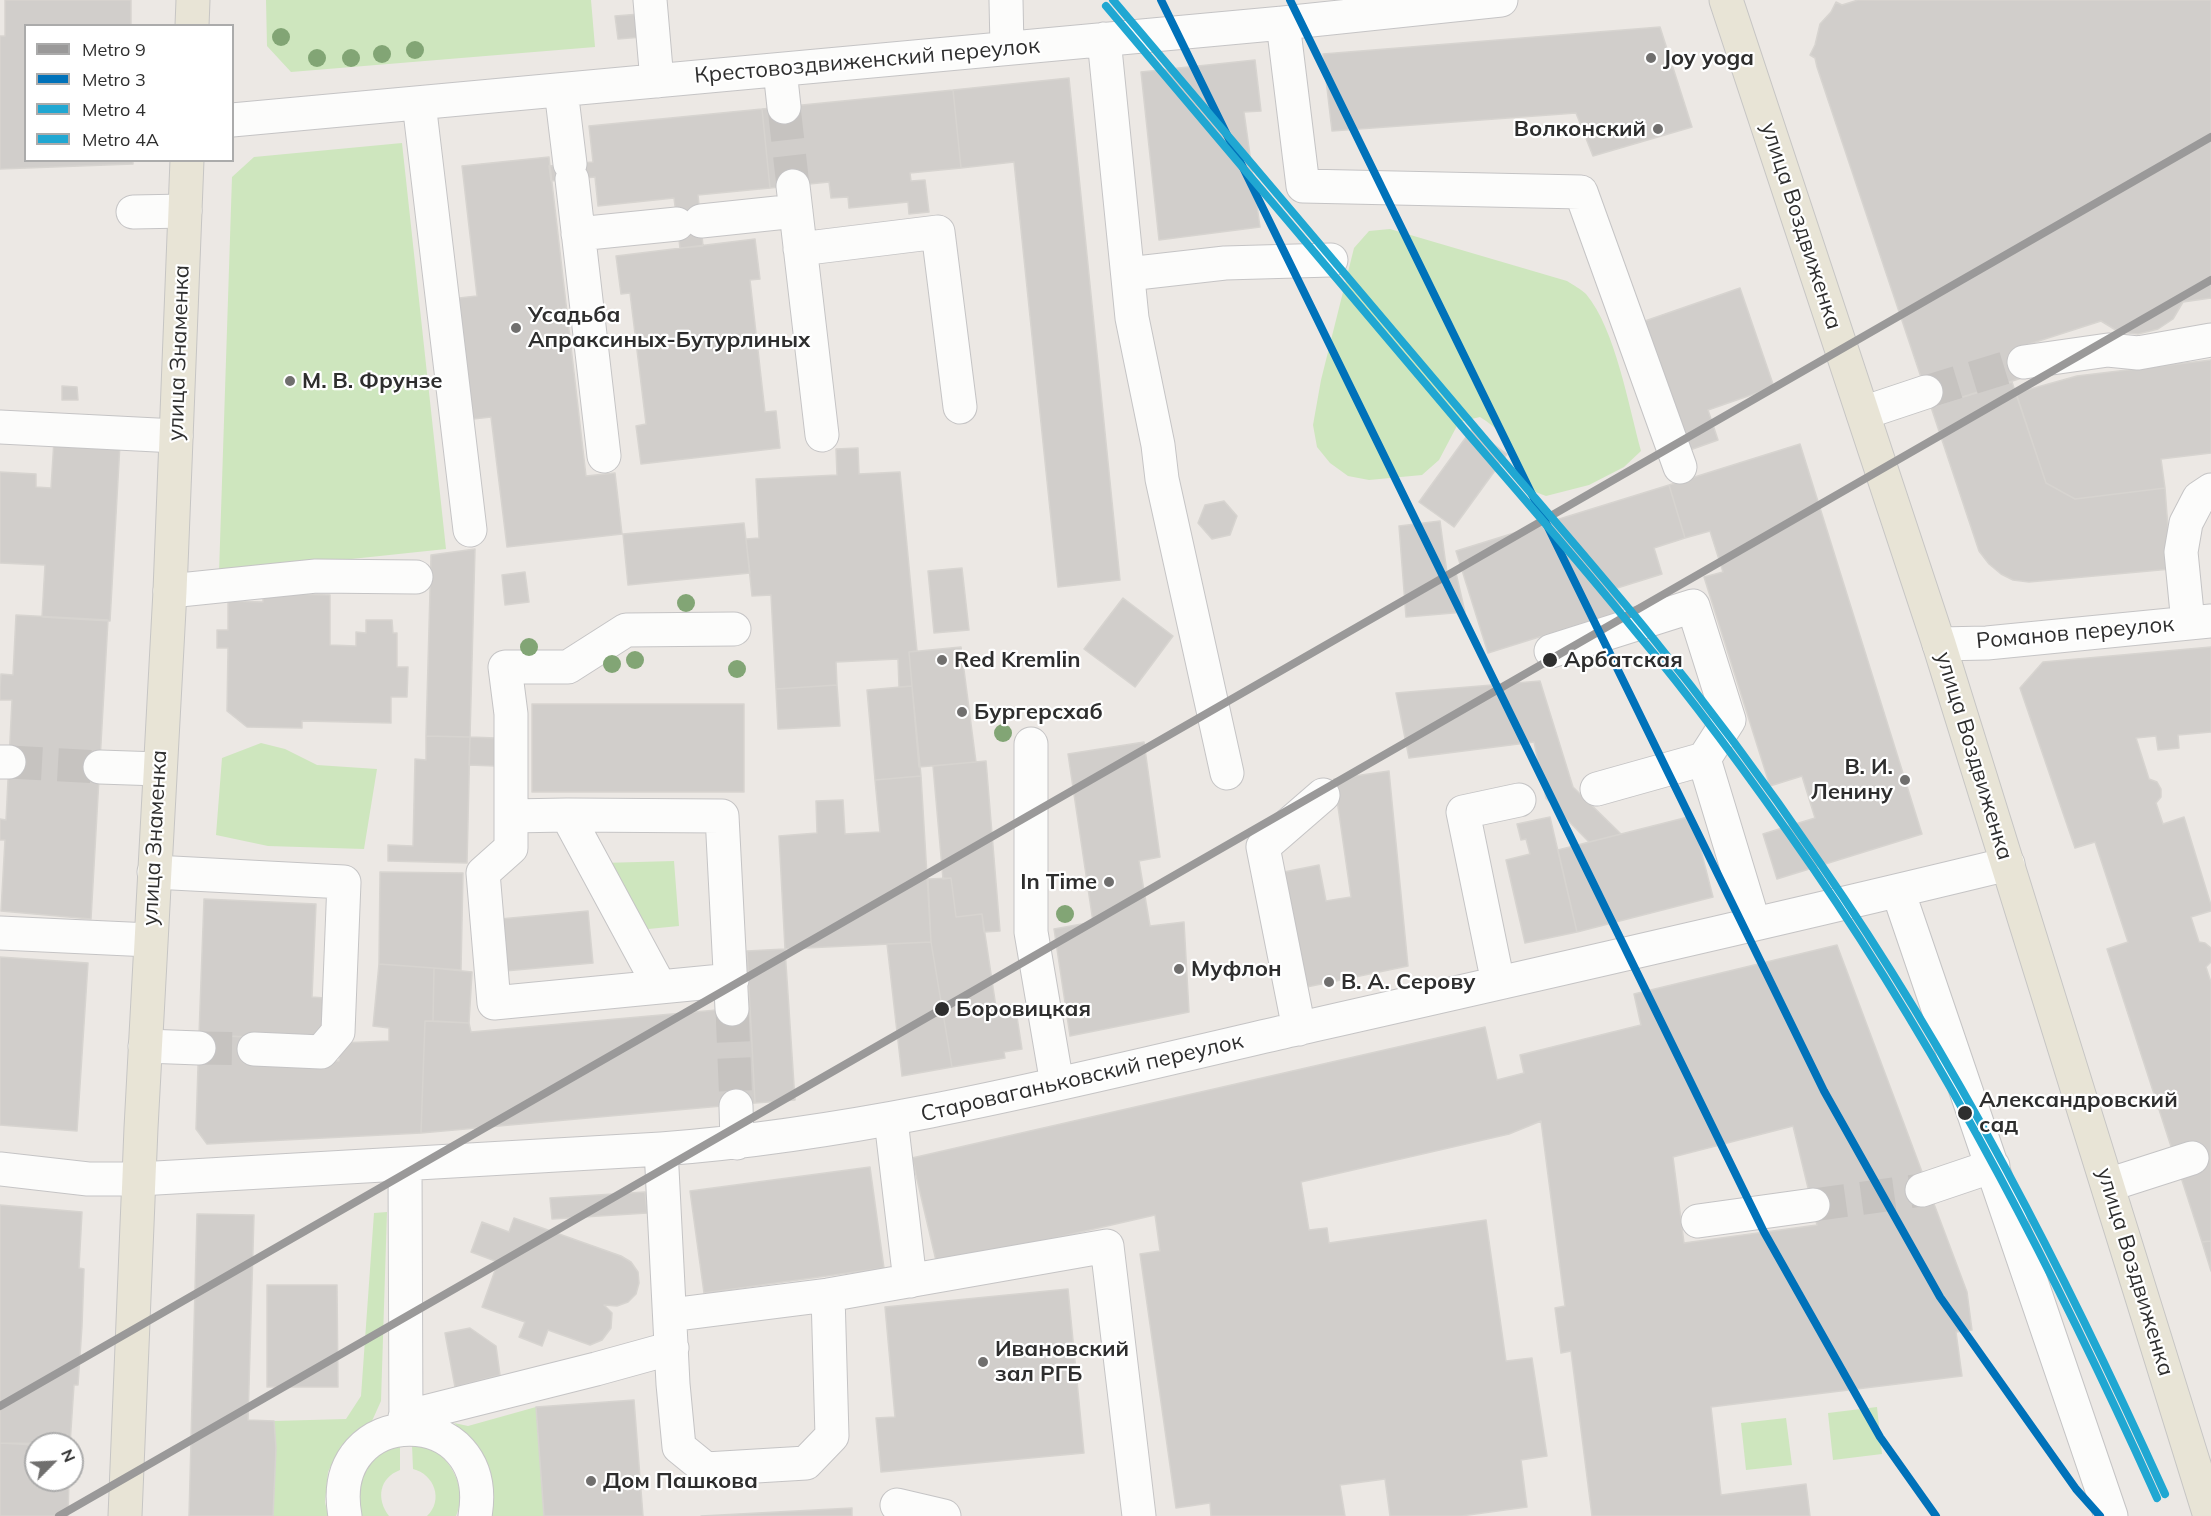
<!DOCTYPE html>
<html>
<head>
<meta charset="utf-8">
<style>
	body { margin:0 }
	#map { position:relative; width:2211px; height:1516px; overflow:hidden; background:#ece8e4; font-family:Mulish,sans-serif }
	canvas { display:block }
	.legend { position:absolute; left:24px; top:24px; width:210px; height:138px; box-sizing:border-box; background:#fff; border:2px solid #ababab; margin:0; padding:8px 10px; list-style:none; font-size:18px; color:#2e2e2e }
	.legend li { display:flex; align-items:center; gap:12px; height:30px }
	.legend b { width:30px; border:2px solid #ababab }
	.north { position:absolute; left:24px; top:1432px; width:60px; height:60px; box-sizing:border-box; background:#fff; border:2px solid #ababab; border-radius:50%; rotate:66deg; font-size:16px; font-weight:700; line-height:24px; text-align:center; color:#2e2e2e }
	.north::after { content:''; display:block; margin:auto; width:21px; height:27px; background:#706f6e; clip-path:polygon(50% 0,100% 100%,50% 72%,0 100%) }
</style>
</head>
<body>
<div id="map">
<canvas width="2211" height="1516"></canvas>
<ul class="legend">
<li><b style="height:8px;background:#9a9999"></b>Metro 9</li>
<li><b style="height:8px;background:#0072ba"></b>Metro 3</li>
<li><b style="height:8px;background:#20a7d2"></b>Metro 4</li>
<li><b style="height:8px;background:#20a7d2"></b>Metro 4А</li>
</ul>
<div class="north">N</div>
</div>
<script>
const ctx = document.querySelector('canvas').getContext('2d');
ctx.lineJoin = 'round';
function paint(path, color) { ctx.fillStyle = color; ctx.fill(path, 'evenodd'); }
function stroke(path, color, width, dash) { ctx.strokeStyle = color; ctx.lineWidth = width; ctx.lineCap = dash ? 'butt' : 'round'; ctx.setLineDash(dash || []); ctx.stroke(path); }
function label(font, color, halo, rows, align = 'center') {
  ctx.font = font + ' Mulish,sans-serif'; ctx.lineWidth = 4.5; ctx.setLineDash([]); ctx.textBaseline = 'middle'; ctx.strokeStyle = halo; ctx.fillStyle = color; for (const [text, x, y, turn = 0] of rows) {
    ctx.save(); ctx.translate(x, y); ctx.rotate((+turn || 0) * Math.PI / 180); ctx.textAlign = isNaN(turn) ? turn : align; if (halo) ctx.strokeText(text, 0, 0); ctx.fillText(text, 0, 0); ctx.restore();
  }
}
paint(new Path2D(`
	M266,0h325l4,47 -304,25 -24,-26z
	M402,143l44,406 -227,24 13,-396 22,-20z
	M1390,229l177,52c6,4 14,8 19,13 29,34 43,113 55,157l-17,16 -35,18 -43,11 -21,-8c-15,-35 -10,-49 -45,-71l-21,5 -20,38 -17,15 -53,5 -21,-4 -18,-13 -13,-16 -4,-22 8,-45 33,-132 15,-17z
	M261,743l24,6 32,16 60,4 -13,80 -96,-3 -52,-11 6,-77z
	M674,861l5,65 -41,4 -36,-67z
	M387,1212l-6,189 -9,20 -31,25 -13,26 -3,30 3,14h-55l3,-68 -2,-27 72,-2 15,-23 13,-183z
	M536,1407l8,109h-53c7,-45 -4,-63 -37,-93l14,3z
	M1877,1407l5,47 -49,6 -5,-47z
	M1786,1418l6,47 -46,5 -5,-47z
	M400,1445v25c-21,8 -24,29 -11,46h-29c-1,-41 -3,-56 40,-71z
	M412,1445c6,1 13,2 19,4 23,12 36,43 25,67h-29c17,-16 7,-42 -14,-47z`), '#cee6be');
const building = new Path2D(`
	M5,0h126v26h-105v134h107v4l-133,5v-133h5z
	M1858,0h353v298l-28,4 -10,17 -15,10 -20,5 -19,-2 -18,-11 -81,26 8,29 -97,31 -114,-340 -2,-9 -5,-3 5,-10 5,-21 11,-12 5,-10 6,3z
	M640,14l2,23 -24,2 -3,-23z
	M1660,27l32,100 -99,29 -17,-43 -244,18 -9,-77z
	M1255,60l6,51 -17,1 16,115 -101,13 -18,-168z
	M1069,78l51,502 -62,7 -44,-425 -53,6 -8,-78z
	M953,90l8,78 -51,5 1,8 14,-1 4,32 -20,2 -1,-12 -59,6 -1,-11 -17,1 -2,-16 -59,6 -8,-79z
	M762,109l8,79 -72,7 5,51 -23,2 -6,-50 -76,8 -3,-29 -44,4 -2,-15 44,-4 -4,-36z
	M549,157l37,319 29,-3 7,61 -115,13 -16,-130 -18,2 -14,-121 18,-2 -15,-130z
	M755,239l5,40 -10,1 15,132 11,-1 4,37 -139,16 -5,-38 10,-2 -16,-131 -9,1 -5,-38z
	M1740,288l34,99 -66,23 10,30 -28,10 -45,-129z
	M2211,360v93l-50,6 4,29 -90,11 -29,-16 -30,-90 61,-17z
	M2012,382l34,101 29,16 90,-11 6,81 -142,13 -16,-2 -12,-6 -12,-10 -10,-13 -48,-144z
	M62,386l15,1 1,13h-16z
	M1472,429l35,25 -53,73 -35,-25z
	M54,440l66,4 -10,177 -68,-4 3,-52 -45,-2v-91l36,2v13l15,1z
	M1800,444l122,390 -145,45 -14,-45 52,-16 -13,-42 -32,10 -66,-209 19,-5 -13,-41 -25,7 -16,-53z
	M858,448l1,26 41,-2 17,179 -8,1 3,34 -13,1 -1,-28 -62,3 1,23 -61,4 -5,-94 -19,1 -6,-57 13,-1 -3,-59 81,-4 -1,-26z
	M1669,485l16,53 -31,10 8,26 -48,15 8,22 -134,42 -32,-102z
	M1224,501l13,15 -7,19 -18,4 -14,-16 7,-18z
	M1440,521l7,52h9l9,39 -59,5 -7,-91z
	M744,523l6,50 -122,12 -5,-51z
	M475,549l-5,188 -44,-1 5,-181z
	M962,568l7,62 -35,3 -6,-62z
	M525,572l4,30 -24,3 -3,-30z
	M263,593l67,2v50l26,1v-14l10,1v-13h26l1,13h4v34h11l-1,30h-16v26l-89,-2v7l-55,-1 -20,-16 1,-63h-11v-18h11v-29l35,1z
	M1123,598l50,38 -38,51 -51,-38z
	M16,615l92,5 -17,299 -90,-8 4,-71h-5v-21l6,1 6,-120h-12v-13l1,-13 12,1z
	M961,647l15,115 -57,5 -10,-115z
	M2211,647v85l-33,3 1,13 -21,2 -2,-14 -20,2 13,41 8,3 4,7v8l-5,6 7,21 21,-7 27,88v6l-20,6 8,25 6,1 6,5v14l-5,5 5,15v259l-9,1 -95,-293 21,-7 -33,-100 -20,6 -55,-160 23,-26z
	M1540,681l33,106 48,47 -32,8 -43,-44 -12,-56 -125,16 -13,-65z
	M837,685l3,41 -62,3 -2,-40z
	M912,686l9,90 -46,4 -8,-90z
	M532,704h212v88h-212z
	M426,736l44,1 -3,126 -79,-2v-16l25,1 2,-87 11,1z
	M470,737l26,1 -1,28 -26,-1z
	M1144,742l16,115 -21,4 11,65 34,-4 5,90 -119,24 -16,-107 39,-7 -25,-168z
	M986,761l14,170 -16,1 -2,-18 -26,3 -5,-39 -8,1 -10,-113z
	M1389,771l19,195 -106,22 -23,-115 40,-8 7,36 25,-4 -17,-118z
	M921,776l10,166 -146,7 -6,-113 38,-3 -1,-32 27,-1 2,34 35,-2 -5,-52z
	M1692,816l21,81 -136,35 -19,-82z
	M1550,817l27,115 -52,11 -19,-83 24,-6 -4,-15 -5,1 -4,-16z
	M380,872l83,1 -2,97 -82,-6z
	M951,878l5,39 26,-3 14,93 19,-3 7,45 -18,3 1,6 -53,9 -21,-125 -3,-63z
	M204,899l112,5 -4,93 13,1 -2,42 -124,-5z
	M588,911l5,52 -88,8 -5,-52z
	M931,942l21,125 -50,9 -15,-132z
	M1837,945l130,347 5,38 -16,2 6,44 -251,31 10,88 85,-11 4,32h-218l-21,-165 -10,2 -6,-45 10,-2 -24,-185 -32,13 -208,48 8,48 18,-2 2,15 157,-23 20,141 26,-3 15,98 -26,4 6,47 -66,9h-71l-5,-37 -45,6 5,31h-134l-1,-13 -34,5 -36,-254 20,-3 -5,-36 -218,50 -25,-107 573,-131 12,53 27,-7 -4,-18 121,-30 -7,-31zM1793,1126l24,99 -133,18 -11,-86z
	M785,949l10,151 -40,3 -8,-152z
	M0,957l88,6 -11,168 -77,-6z
	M379,964l55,4 -1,53h-8l-4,112 -214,11 -11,-15 3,-94 55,2v23l85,1 1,-18 49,-2v-13l-16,-2z
	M434,968l38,4 -3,51 -36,-2z
	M750,1007l5,96 -334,30 4,-112 44,2 2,9z
	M870,1167l14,101 -180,25 -14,-102z
	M645,1192l2,21 -95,6 -2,-21z
	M0,1205l82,7 -3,56 5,1 -2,57 -4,59h-4l-4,59 -70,-1z
	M197,1214l57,1 -6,205 26,1 2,27 -3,68h-84z
	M514,1218l107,38 10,6 7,10 1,11 -3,11 -8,8 -11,4 -13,-1 8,8 -1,15 -9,12 -12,5 -42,-15 -6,16 -23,-9 6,-15 -43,-15 16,-45 -27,-10 11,-30 27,10z
	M2211,1241v30l-9,-29z
	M267,1285h70l1,102h-71z
	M1068,1289l16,164 -203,19 -5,-54 19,-1 -10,-110z
	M470,1328l26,18 4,29 -45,12 -10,-54z
	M634,1400l9,116h-99l-8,-109z
	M0,1443l36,2v35h33l-1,36h-68z
	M852,1508v8h-151z`);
paint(building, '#d1cecb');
stroke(building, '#d7d4d0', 1.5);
stroke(new Path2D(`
	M784,107l9,79
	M1926,392l98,-30
	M9,762l91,5
	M732,1009l4,97
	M199,1048l55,1
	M1813,1205l109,-15`), '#c6c3c0', 33, [33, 16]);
const minor = new Path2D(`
	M650,0l7,81
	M1006,0l1,48
	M1283,23l20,163 278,6 99,275
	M1104,39l28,279 26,127 4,34 65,294
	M780,70l4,37
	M561,90l9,74
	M419,103l51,427
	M232,120l1051,-97 218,-23
	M572,179l32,277
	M793,186l29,249
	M133,212l52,-1
	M701,221l95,-10
	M578,234l99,-10
	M800,249l138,-17 22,175
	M1128,274l97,-11 106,-3
	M2024,362l84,-12 30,3 73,-13
	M1863,413l63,-21
	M0,427l176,9
	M170,591l146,-15 100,1
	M2188,623l-7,-71 5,-29 13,-25 12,-8
	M1939,644l48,-1 224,-22
	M1551,651l142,-45 36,114 -25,39 50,165
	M1031,744v188l26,152
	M0,762h9
	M100,767l59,2
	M1597,789l107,-30
	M567,815l155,1 10,193
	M511,816l56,-1 93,172
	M154,872l190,10 -6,150 -17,20 -67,-3
	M1898,891l213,625
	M0,933l150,7
	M732,980l-238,23 -11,-130 28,-25v-134l-6,-47h63l58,-37 108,-1
	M1498,983l-35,-171 56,-12
	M1299,1029l-36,-182 60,-52
	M145,1046l54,2
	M736,1106l1,37
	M891,1120l19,161
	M661,1149l12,235 6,63 27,22 100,-6 26,-27 -4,-141
	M405,1164l1,264
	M0,1169l88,10h51l522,-30c210,-16 414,-69 618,-116 243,-55 487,-110 729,-169
	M2108,1185l84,-27
	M1922,1190l71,-24
	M1698,1221l115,-16
	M670,1315l158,-20 279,-49 32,270
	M405,1417l191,-48 76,-21
	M897,1505l47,11
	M345,1516c-21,-115 150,-116 130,0`);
const major = new Path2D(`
	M1726,0l213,644 271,872
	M192,26l1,-26
	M125,1516l16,-388 29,-537 17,-431`);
stroke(minor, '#c5c4c5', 35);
stroke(major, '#c6c5c4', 35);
stroke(minor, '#fcfcfb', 33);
stroke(major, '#e8e4d6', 33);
stroke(new Path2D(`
	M0,1406l2211,-1269
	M59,1516l2152,-1236`), '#9a9999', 8);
stroke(new Path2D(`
	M1161,0l603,1232 116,205 56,79
	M1290,0l534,1091 116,206 136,192 24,27`), '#0072ba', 8);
stroke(new Path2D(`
	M1113,0c121,143 243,286 364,430 55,65 112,130 167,197 62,76 121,155 176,236 137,198 246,412 345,631`), '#20a7d2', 8);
stroke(new Path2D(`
	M1106,6c121,143 242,286 363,429 56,65 113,130 167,197 63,75 121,155 177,236 136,198 245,411 344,630`), '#20a7d2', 8);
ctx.fillStyle = '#82a575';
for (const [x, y] of [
	[281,37],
	[415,50],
	[382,54],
	[317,58],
	[351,58],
	[686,603],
	[529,647],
	[635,660],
	[612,664],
	[737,669],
	[1003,733],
	[1065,914]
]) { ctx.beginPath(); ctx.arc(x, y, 9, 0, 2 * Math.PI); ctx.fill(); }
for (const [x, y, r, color] of [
	[1651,58,6,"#706f6e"],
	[1658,129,6,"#706f6e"],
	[516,328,6,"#706f6e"],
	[290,381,6,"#706f6e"],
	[942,660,6,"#706f6e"],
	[1550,660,8,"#2e2e2e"],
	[962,712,6,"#706f6e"],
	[1905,780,6,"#706f6e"],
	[1109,882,6,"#706f6e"],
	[1179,969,6,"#706f6e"],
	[1329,982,6,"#706f6e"],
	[942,1009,8,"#2e2e2e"],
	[1965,1113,8,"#2e2e2e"],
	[983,1362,6,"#706f6e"],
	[591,1481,6,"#706f6e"]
]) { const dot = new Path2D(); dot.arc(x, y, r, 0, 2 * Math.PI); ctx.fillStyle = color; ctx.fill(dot); stroke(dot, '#fff', 2); }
label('bold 22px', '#2e2e2e', '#fff', [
	["Joy yoga",1663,58],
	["Волконский",1646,129,"right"],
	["Усадьба",528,315],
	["Апраксиных-Бутурлиных",528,340],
	["М. В. Фрунзе",302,381],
	["Red Kremlin",954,660],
	["Бургерсхаб",974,712],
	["В. И.",1893,767,"right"],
	["Ленину",1893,792,"right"],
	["In Time",1097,882,"right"],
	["Муфлон",1191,969],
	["В. А. Серову",1341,982],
	["Ивановский",995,1349],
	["зал РГБ",995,1374],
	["Дом Пашкова",603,1481]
], 'left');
label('22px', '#2e2e2e', '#fff', [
	["Крестовоздвиженский переулок",867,61,-5],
	["улица Воздвиженка",1801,226,72],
	["улица Знаменка",179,353,-88],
	["Романов переулок",2075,633,-5],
	["улица Воздвиженка",1974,756,73],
	["улица Знаменка",155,838,-87],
	["Староваганьковский переулок",1082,1078,-13],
	["улица Воздвиженка",2135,1272,73]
]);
label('bold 22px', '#2e2e2e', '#fff', [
	["Арбатская",1564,660],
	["Боровицкая",956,1009],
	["Александровский",1979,1100],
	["сад",1979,1125]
], 'left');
</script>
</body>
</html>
